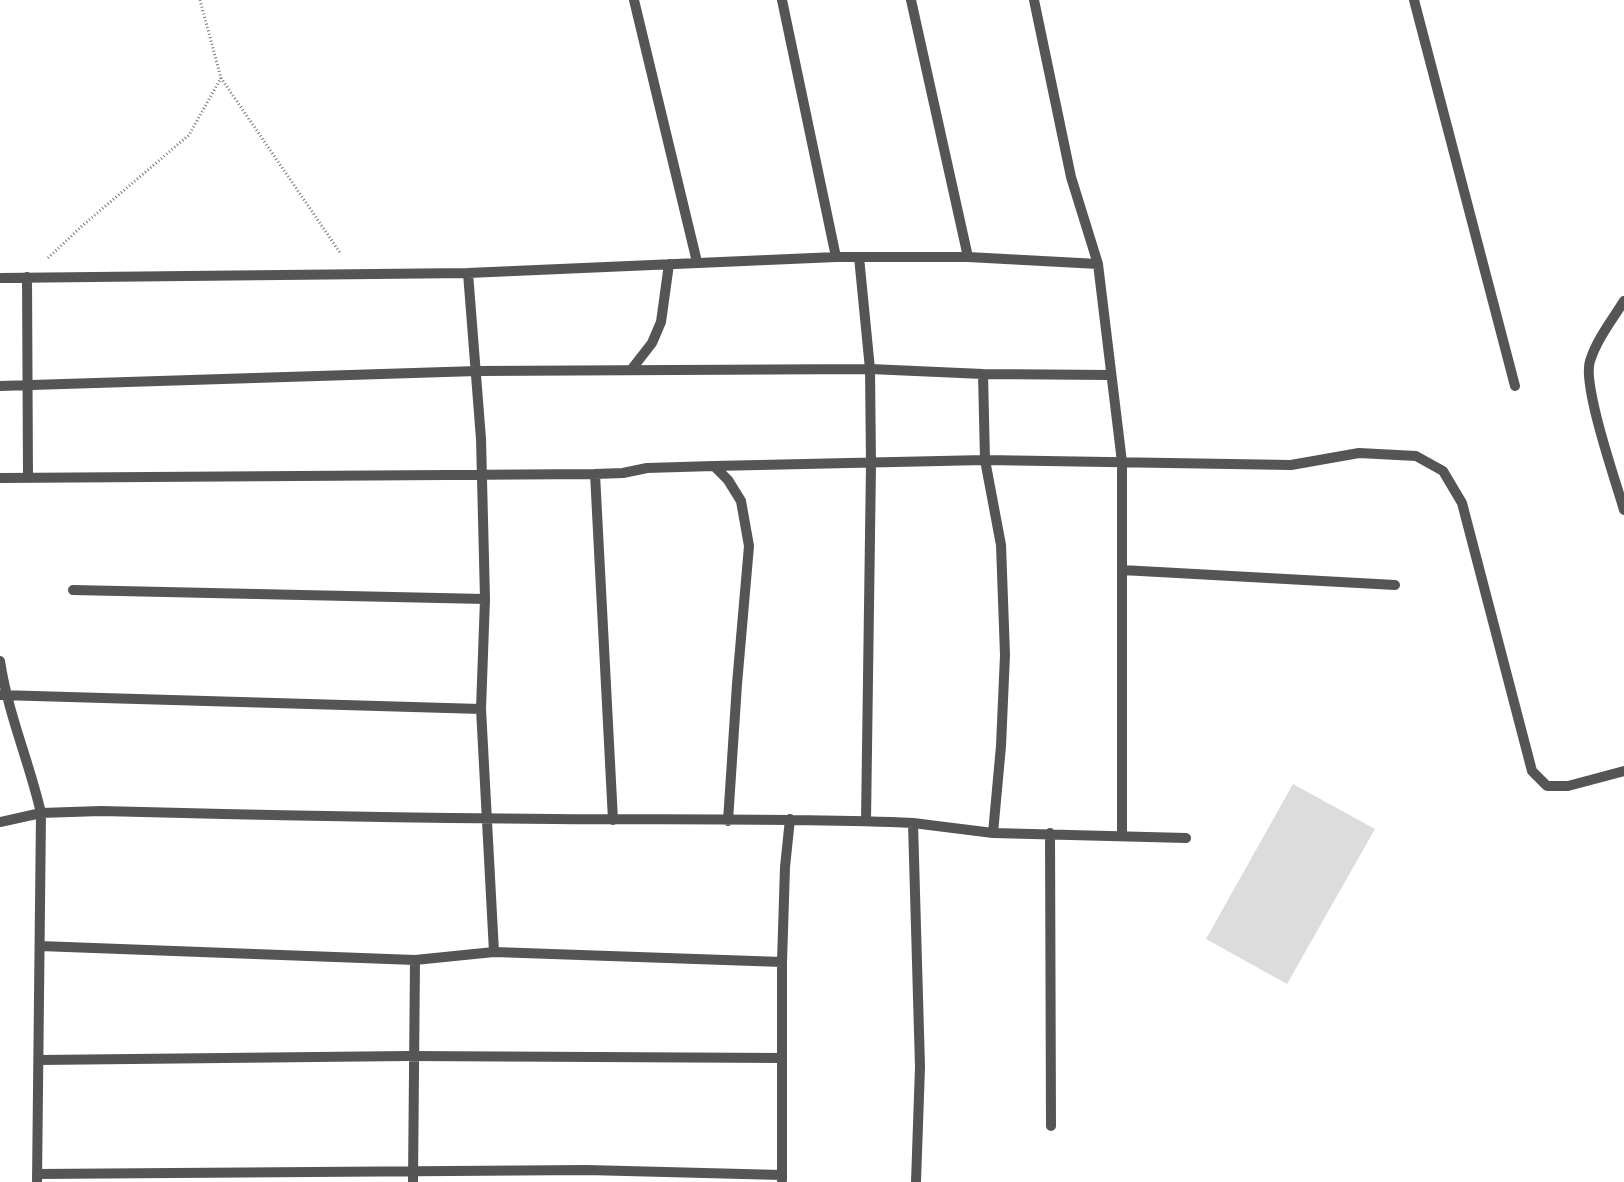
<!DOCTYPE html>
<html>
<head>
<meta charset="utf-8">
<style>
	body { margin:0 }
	canvas { display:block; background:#fff }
</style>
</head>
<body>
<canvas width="1624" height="1182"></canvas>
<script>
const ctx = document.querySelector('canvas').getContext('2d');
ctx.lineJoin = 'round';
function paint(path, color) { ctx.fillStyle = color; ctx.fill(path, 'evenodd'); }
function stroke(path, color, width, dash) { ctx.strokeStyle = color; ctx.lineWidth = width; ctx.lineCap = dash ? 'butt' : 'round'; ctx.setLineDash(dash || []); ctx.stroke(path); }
paint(new Path2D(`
	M1293,784l82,45 -88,155 -81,-45z`), '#dcdcdc');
stroke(new Path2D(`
	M200,0l21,78 120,176
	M48,258l34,-32 107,-91 32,-57`), '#777', 3, [1, 2.5]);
stroke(new Path2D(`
	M634,0l63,262
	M782,0l54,257
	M911,0l57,257
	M1034,0l37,177 27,87 24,198v373
	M1414,0l101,386
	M859,257l11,112 1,95 -5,357
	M27,277l1,201
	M0,278l468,-5
	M1624,301c-12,19 -27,38 -34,60 -8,24 26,121 34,149
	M631,370l21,-27 9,-21 8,-58
	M0,386l477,-15 393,-2 113,5 128,1
	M714,466l271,-6 306,5 68,-12 57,3 27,15 19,32 70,268 15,15h21l56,-15
	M595,474l18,346
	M0,478l595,-4 28,-1 24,-5 67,-2 14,14 13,21 8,45 -12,138 -9,137
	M1122,570l273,15
	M73,590l412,9
	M0,661c8,53 29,100 41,152l-4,369
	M0,695l481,14
	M0,822l41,-9 60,-2c151,4 302,7 453,8 119,1 239,-1 359,4
	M993,833l193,5
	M1050,833l1,293
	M40,946l375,14 79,-8
	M782,962l-288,-10 -13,-243 4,-110 -4,-160 -13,-166 368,-16h132l130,7
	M39,1060l369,-4 374,2
	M37,1174l550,-4 195,5
	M782,1180v-218l3,-95 5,-48
	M413,1182l2,-222
	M916,1182l4,-115 -7,-244 80,10 8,-87 4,-91 -4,-110 -16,-85 -2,-86`), '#555', 10);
</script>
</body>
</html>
